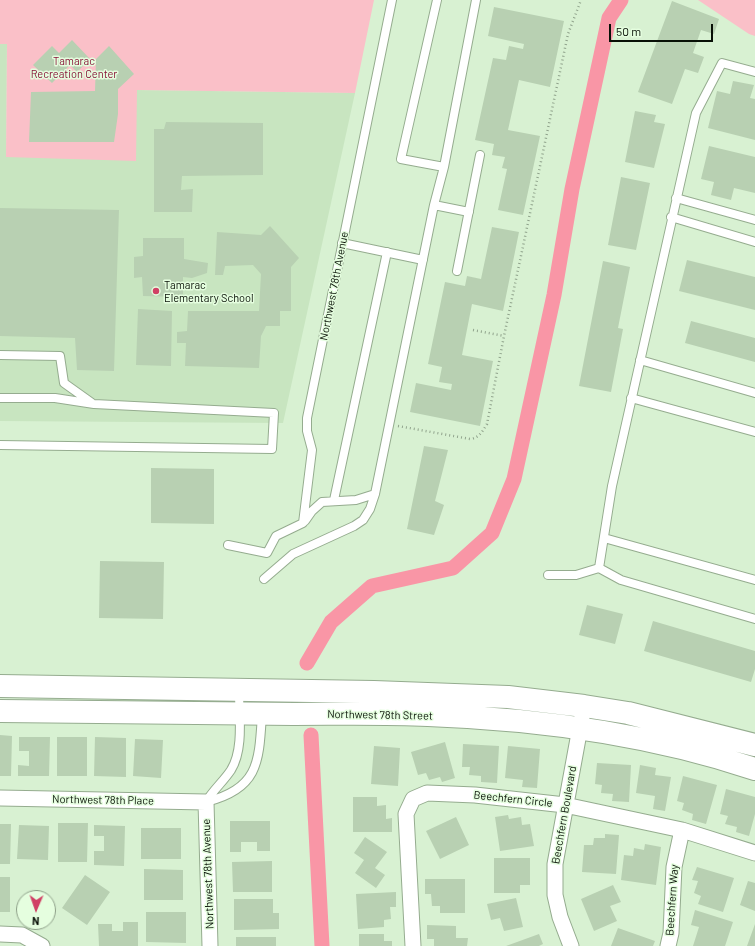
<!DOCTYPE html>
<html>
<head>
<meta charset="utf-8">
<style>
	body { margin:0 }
	#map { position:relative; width:755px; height:946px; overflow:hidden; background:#d8f1d2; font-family:Barlow,sans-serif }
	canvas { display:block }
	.north { position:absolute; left:16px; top:890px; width:40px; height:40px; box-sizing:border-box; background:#e5fedf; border:1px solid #8d9f88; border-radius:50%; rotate:182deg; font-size:11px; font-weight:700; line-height:16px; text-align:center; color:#081006 }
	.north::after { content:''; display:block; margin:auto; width:14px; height:18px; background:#d04165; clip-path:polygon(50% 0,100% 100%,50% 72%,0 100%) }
	.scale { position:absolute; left:609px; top:24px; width:104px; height:18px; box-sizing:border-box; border:2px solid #081006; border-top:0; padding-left:5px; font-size:12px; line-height:14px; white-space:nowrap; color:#081006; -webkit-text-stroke:3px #e5fedf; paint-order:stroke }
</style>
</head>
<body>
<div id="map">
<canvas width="755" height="946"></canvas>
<div class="north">N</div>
<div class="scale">50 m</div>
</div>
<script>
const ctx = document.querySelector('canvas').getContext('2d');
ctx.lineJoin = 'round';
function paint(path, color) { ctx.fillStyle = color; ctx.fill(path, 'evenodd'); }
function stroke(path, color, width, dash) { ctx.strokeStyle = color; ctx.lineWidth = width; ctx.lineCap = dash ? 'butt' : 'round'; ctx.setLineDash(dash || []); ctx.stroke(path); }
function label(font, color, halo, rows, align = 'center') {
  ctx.font = font + ' Barlow,sans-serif'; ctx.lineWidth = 3; ctx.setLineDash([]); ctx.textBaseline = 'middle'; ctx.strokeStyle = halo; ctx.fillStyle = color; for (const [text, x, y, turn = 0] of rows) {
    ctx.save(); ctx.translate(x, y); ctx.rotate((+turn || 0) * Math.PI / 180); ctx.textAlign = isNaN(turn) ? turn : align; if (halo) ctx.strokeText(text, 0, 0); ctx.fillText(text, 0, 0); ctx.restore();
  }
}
paint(new Path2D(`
	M0,44h7l-1,113 131,-67 218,3 -72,330 -283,-2z`), '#c8e5c0');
paint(new Path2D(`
	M0,0h374l-19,93 -218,-3 -1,71 -130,-4 1,-113h-7z
	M698,0h57v36l-6,-2z`), '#fac0c8');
stroke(new Path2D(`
	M307,663l24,-41 41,-36 81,-18 39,-35 22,-54 40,-184 18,-106 37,-171 12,-18
	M311,735l11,211`), '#f996a6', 15);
paint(new Path2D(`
	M672,1l47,18 -5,15 -13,-4 -8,23 11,4 -6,16 -13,-4 -13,35 -34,-12z
	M494,7l70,14 -14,66 -31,-7 -11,50 32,6 -17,79 -25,-5 9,-41 -5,-1 3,-11 -13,-2 2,-11 -19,-4 18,-82 13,2 3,-14 14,3 1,-5 -36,-8z
	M72,40l18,19 -13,13 -7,-7 -18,18 -19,-18 19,-19 7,7z
	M109,46l25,28 -16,15v25l-4,28h-85l2,-50 64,-1 1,-32z
	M733,81l21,4 -4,13 5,1v41l-47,-12 9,-37 13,3z
	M635,111l21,4 -2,7 11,2 -11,44 -29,-6z
	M166,122l97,1v52l-81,1 -1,14 12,-1 -1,23h-38v-83h10z
	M709,146l46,11v36l-21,-5 -3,12 -20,-5 3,-13 -13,-3z
	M621,177l29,6 -14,67 -28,-5z
	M0,208l119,2 -5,161 -37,-1 -2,-32 -75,-2z
	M270,226l29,32 -8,9v44h-11v15h-14l-5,10 -2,32 -74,-2 1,-23h-9v-11l10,-1 1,-20h71l2,-37 -8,-9 -28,1 -2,9h-8l2,-43 44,3z
	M492,227l27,5 -16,79 -31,-7 -10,51 31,6 -13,65 -70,-14 6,-29 35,7 1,-6 -13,-2 3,-15 -14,-3 17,-82 20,4 2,-10 14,3z
	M143,238h41v21l24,4 -1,10 -15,5 -9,-1v20l-40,-1 -1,-19 -8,1v-21l9,-1z
	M687,260l68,17v33l-76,-19z
	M603,261l27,6 -12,61 5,1 -12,63 -32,-6z
	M138,309l34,2 -1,55 -35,-1z
	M691,321l64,17v24l-70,-19z
	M424,446l24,4 -13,51 9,4 -10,30 -27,-6z
	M151,468l63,1v55l-63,-1z
	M100,561l64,1 -1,57 -64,-1z
	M587,605l36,9 -8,30 -36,-9z
	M653,621l102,30v18l-4,13 -107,-31z
	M0,735l12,1 -1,40h-11z
	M19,737h31l-1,39h-31v-11l11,1v-15h-10z
	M57,737h30v39h-30z
	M95,737l31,1v39l-32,-1z
	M135,739l28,1 -2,38 -28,-2z
	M445,742l10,36 -13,4 -2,-5 -11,3 -3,-7 -8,2 -7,-23z
	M463,744l36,2 -2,37 -16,-1v-6l-12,-1 1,-8h-8z
	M374,746l26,2 -2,38 -27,-2z
	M508,746l32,3 -3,39 -15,-1 1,-7 -18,-2z
	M597,763l34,2 -2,37 -17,-1 1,-7 -12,-1 1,-8 -7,-1z
	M640,765l16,3 -1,7 16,2 -6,34 -12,-2 2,-13 -19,-3z
	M683,776l34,9 -11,39 -14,-4 1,-6 -11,-4 2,-7 -7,-2z
	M726,789l29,8v17l-6,22 -13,-4 1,-5 -12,-3 3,-8 -8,-2z
	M353,797h24v9l9,-1v14l6,-1v14h-39z
	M508,815l1,4 12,-2 1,8 8,-1 4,22 -34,5 -5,-34z
	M456,817l13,28 -29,14 -14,-28z
	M230,821h40v30h-13v-9h-16v10h-11z
	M58,823h30l-1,39h-29z
	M0,824h11l-1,40h-10z
	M19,825l30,1 -1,34 -31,-1z
	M94,825l31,1 -1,40 -30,-1v-14h10v-15h-10z
	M141,828h40v31h-40z
	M605,834l14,1 -3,39 -34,-2 2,-27h9l1,-7h11z
	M365,837l22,15 -12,16 10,7 -9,13 -21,-15 9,-13 -10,-7z
	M645,844l16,3 -5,38 -35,-5 3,-25 9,1 1,-8 10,2z
	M494,858h36v27h-10v8h-26z
	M272,861v31h-39l-1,-30z
	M697,867l37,11 -11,34 -25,-8 3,-8 -7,-3 4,-12 -6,-1z
	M144,869l39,1v30h-39z
	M85,875l25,17 -23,33 -25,-17z
	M0,877h10v35h-10z
	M425,879h40v34h-25v-7h-8l-1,-12h-6z
	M748,881l7,2v28l-15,-6z
	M613,885l8,17 -11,4 7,15 -23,10 -13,-32z
	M396,892v15h-6l1,12 -7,1v7l-26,2 -2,-35z
	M516,898l7,29 -19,4 -4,-13 -9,2 -4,-16z
	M234,899h39v14h6v16l-45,1z
	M695,910l38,12 -8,24h-32l6,-19 -8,-2z
	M146,912h40v31l-40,-1z
	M123,922h15v24h-39l-1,-22h14v7h11z
	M755,924v22h-8z
	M427,925l29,1v12h12l-1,8h-33v-7h-7z
	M618,928l37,13 -2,5h-42z
	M359,934h25v7h8v5h-33z
	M539,934l4,10 -4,2h-33z
	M236,937h40v9h-40z`), '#b8d0b2');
const lane = new Path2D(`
	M437,0l-36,159 43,8
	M676,198l79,22
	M434,205l35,7
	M671,217l84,25
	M342,243l81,17
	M457,271l23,-116
	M0,355l60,1 4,27 28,20
	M640,360l115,33
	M0,398h55l39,6 180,9 -2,36 -272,-4
	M631,398l124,34
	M334,500l53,-248
	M305,521l7,-10 10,-9 34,-2 19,-6
	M604,538l151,42
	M228,545l39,8 9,-17 27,-13 9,-73 -5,-19v-13l85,-418
	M599,568l22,12 134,39
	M548,575h28l23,-7 13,-82 84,-373 26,-50 33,9
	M264,579l29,-25 61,-28 9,-6 7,-11 5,-15 59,-289 10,-38 32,-167
	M206,802c53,-13 53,-40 56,-88
	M206,802c7,-12 17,-20 25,-32 13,-21 8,-54 8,-79`);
const street = new Path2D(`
	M0,798l206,4 4,144
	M0,934l22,1 20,11
	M413,946l-7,-132 7,-15 14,-6 48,2 90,10 117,25 73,23
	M571,946l-11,-29 -5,-22v-31l29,-158
	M668,946l3,-13 3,-66 8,-37`);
const secondary = new Path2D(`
	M0,686l374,6 134,5 76,9 44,7 127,32
	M0,711c98,1 196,2 294,3 45,0 90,-1 134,1 111,4 222,19 327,54`);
stroke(lane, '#95ac8f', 10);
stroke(street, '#95ac8f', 17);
stroke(secondary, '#95ac8f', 24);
stroke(new Path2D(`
	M473,330l31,6
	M398,426l72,13c9,-1 12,-7 17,-15l17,-88 64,-302 13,-34`), '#91a48d', 2.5, [1, 3]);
stroke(lane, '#fff', 8);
stroke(street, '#fff', 15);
stroke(secondary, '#fff', 22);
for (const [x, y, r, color] of [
	[156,291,4,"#d04165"]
]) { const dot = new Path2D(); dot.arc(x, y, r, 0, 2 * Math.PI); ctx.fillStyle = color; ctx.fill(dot); stroke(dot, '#e5fedf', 1.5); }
label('11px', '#881338', '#e5fedf', [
	["Tamarac",74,61],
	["Recreation Center",74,74]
]);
label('11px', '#081006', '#e5fedf', [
	["Tamarac",164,285],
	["Elementary School",164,298]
], 'left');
label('11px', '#081006', '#e5fedf', [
	["Northwest 78th Avenue",334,286,-79],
	["Northwest 78th Street",380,715,1],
	["Beechfern Circle",513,799,6],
	["Northwest 78th Place",103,800,1],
	["Beechfern Boulevard",564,815,-80],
	["Northwest 78th Avenue",208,874,-92],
	["Beechfern Way",672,900,-86]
]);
</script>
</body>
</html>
